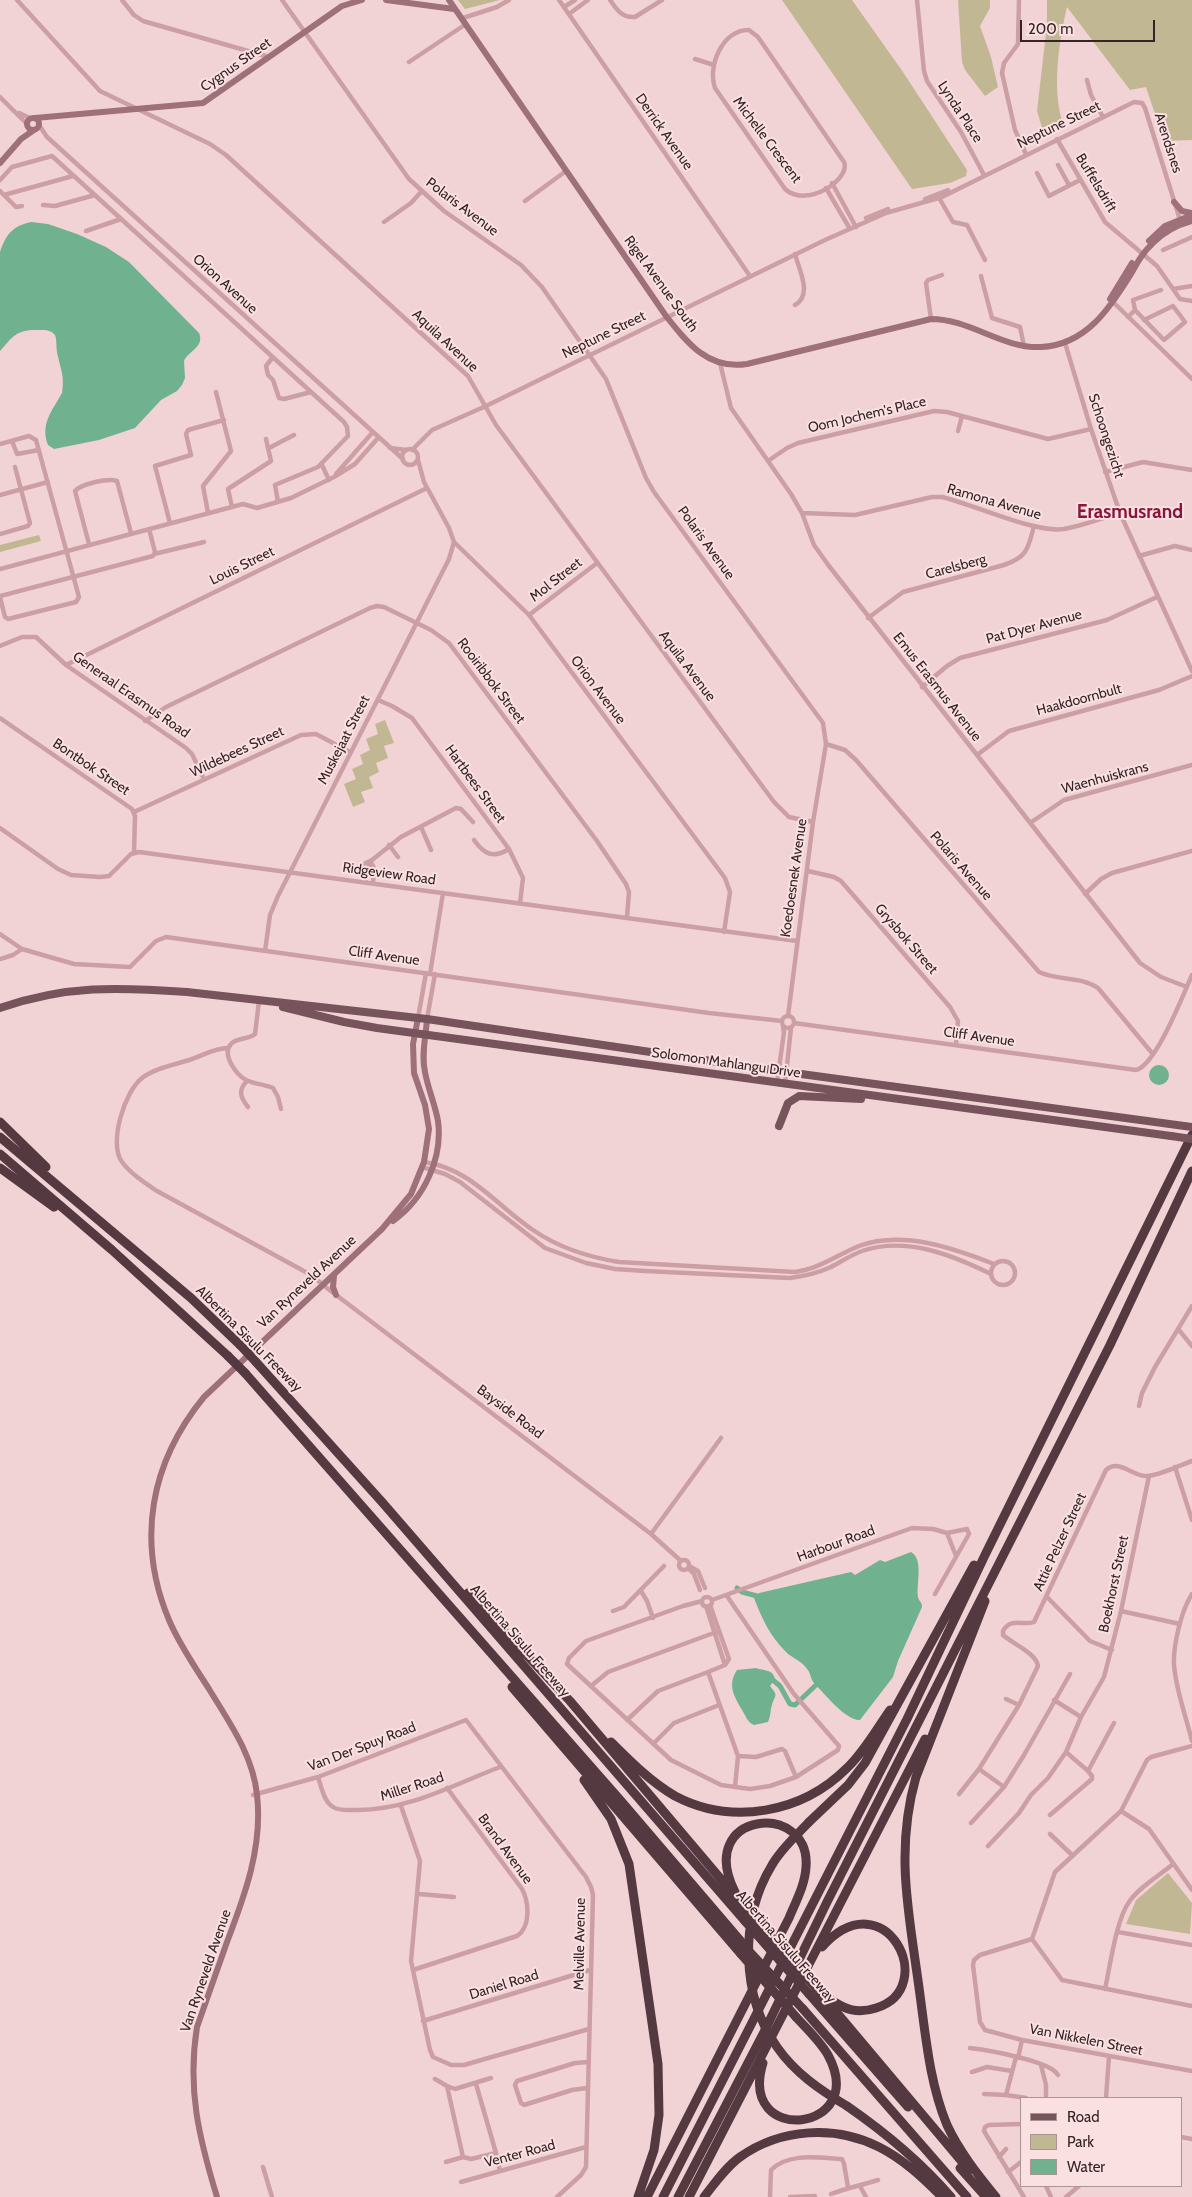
<!DOCTYPE html>
<html>
<head>
<meta charset="utf-8">
<style>
	body { margin:0 }
	#map { position:relative; width:1192px; height:2197px; overflow:hidden; background:#f2d3d5; font-family:Cabin,sans-serif }
	canvas { display:block }
	.legend { position:absolute; left:1020px; top:2097px; width:162px; height:90px; box-sizing:border-box; background:#fae0e0; border:1px solid #ab9496; margin:0; padding:6px 9px; list-style:none; font-size:15px; color:#342327 }
	.legend li { display:flex; align-items:center; gap:10px; height:25px }
	.legend b { width:25px; border:1px solid #ab9496 }
	.scale { position:absolute; left:1020px; top:20px; width:135px; height:22px; box-sizing:border-box; border:2px solid #342327; border-top:0; padding-left:6px; font-size:15px; line-height:18px; white-space:nowrap; color:#342327; -webkit-text-stroke:4px #fae0e0; paint-order:stroke }
</style>
</head>
<body>
<div id="map">
<canvas width="1192" height="2197"></canvas>
<ul class="legend">
<li><b style="height:6px;background:#77535b"></b>Road</li>
<li><b style="height:14px;background:#c2b793"></b>Park</li>
<li><b style="height:14px;background:#70b28f"></b>Water</li>
</ul>
<div class="scale">200 m</div>
</div>
<script>
const ctx = document.querySelector('canvas').getContext('2d');
ctx.lineJoin = 'round';
function paint(path, color) { ctx.fillStyle = color; ctx.fill(path, 'evenodd'); }
function stroke(path, color, width, dash) { ctx.strokeStyle = color; ctx.lineWidth = width; ctx.lineCap = dash ? 'butt' : 'round'; ctx.setLineDash(dash || []); ctx.stroke(path); }
function label(font, color, halo, rows, align = 'center') {
  ctx.font = font + ' Cabin,sans-serif'; ctx.lineWidth = 4; ctx.setLineDash([]); ctx.textBaseline = 'middle'; ctx.strokeStyle = halo; ctx.fillStyle = color; for (const [text, x, y, turn = 0] of rows) {
    ctx.save(); ctx.translate(x, y); ctx.rotate((+turn || 0) * Math.PI / 180); ctx.textAlign = isNaN(turn) ? turn : align; if (halo) ctx.strokeText(text, 0, 0); ctx.fillText(text, 0, 0); ctx.restore();
  }
}
paint(new Path2D(`
	M458,0h42l-35,9z
	M782,0h70l51,72 64,98 -1,6 -16,7 -38,6z
	M958,0h32v8l-10,18 11,31 7,30 -13,9 -20,-26 -3,-8z
	M1047,0h145v140l-28,1 -18,-54 -16,3 -63,-83c-8,34 -15,80 -5,114l-19,10 -6,-20 10,-87z
	M39,535l2,6 -41,11v-7z
	M385,720l9,23 -10,3 4,12 -12,5 3,9 -10,5 4,11 -12,4 4,10 -12,5 -9,-23 12,-5 -4,-10 11,-5 -3,-9 10,-5 -4,-11 12,-5 -3,-10z
	M1168,1873l24,30 -2,31 -64,-10 10,-24z`), '#c2b793');
paint(new Path2D(`
	M31,222l17,2 29,10 29,13 23,15 70,71c6,14 -11,18 -15,28l1,17 -3,7 -5,6 -16,9 -26,28 -36,12 -45,9 -6,-4c-8,-21 4,-34 14,-52 3,-18 -2,-25 -5,-41 -1,-6 0,-11 -2,-17 -5,-5 -8,-5 -15,-5 -23,-1 -26,5 -40,21v-99c6,-18 13,-26 31,-30z
	M1149 1075a10 10 0 1 1 20 0a10 10 0 1 1-20 0Z
	M911,1552c13,7 5,32 7,45 1,5 4,4 4,10l-24,54 -5,16 -33,43c-14,1 -36,-27 -46,-37 -4,-5 -3,-10 -7,-14 -5,-8 -15,-11 -21,-17 -16,-16 -24,-33 -32,-54l5,-5 92,-21 4,3 25,-15 5,2z
	M756,1668c8,3 17,1 19,11l-5,7c9,11 5,8 2,19 -2,6 -1,10 -4,17l-14,3c-7,-3 -8,-9 -12,-15 -8,-14 -15,-25 -5,-40z`), '#70b28f');
stroke(new Path2D(`
	M737,1588l5,4 15,4
	M774,1681l6,5 10,18 5,1 21,-20`), '#70b28f', 5);
stroke(new Path2D(`
	M17,0l83,91 110,53 16,11 242,221 28,49 278,377 15,15 24,5
	M122,0l12,15 9,6 126,36
	M282,0l127,179 35,32 77,54 21,22 64,92 40,99 8,14 169,231 3,21 -13,78 -25,194
	M559,0l191,276
	M610,0c7,10 12,18 25,17l27,-17
	M917,0l7,71 3,10 34,51 23,43
	M1019,0l-1,44 -14,19 -2,10 13,57 11,24
	M564,7l11,-7
	M569,14l19,-14
	M463,18l34,-11 12,-7
	M749,30l9,7 86,125c7,17 -37,47 -59,27l-70,-101c-8,-22 8,-59 34,-58z
	M695,59l19,6
	M409,62l57,-38
	M1087,80l4,15 12,22
	M0,97l27,27
	M19,113l11,5
	M39,125l8,12 356,322
	M1057,139l48,83 52,44 23,33 12,2
	M1058,165l11,20
	M1037,173l12,23 31,-16
	M0,180l12,-13 40,-11 292,266 3,5 1,9 -30,31 -43,18 3,17
	M832,183l24,44
	M826,188l24,41
	M0,191l16,16 6,-1
	M4,195l69,-19
	M938,196l15,26 14,3 18,35
	M925,199l23,-9
	M525,201l41,-30
	M43,205l12,1 40,-11
	M866,218l22,-9
	M384,222l27,-19 10,-11
	M86,231l35,-12
	M1163,250l29,-13
	M795,254c4,16 18,41 0,51
	M981,276l11,42 28,9 4,19
	M1173,289l19,-3
	M1111,300l81,79
	M1135,310l-2,-10 28,-10
	M1128,317l7,-7 29,30 21,-18 -12,-16 -29,14
	M931,319l-5,-36 2,-3 14,-5
	M1065,343l26,86 29,84 72,158
	M273,357l-7,9 2,9 5,5 6,18 5,1 27,-7
	M720,363l11,45 60,86 11,19 12,32 15,21 311,397 21,14 26,10
	M958,431l4,-15
	M12,441l5,13 22,-4
	M0,444l29,-8 7,4 43,157 -3,5 -68,17 -3,-2 -5,-20
	M269,448l25,-13
	M390,448l17,2
	M402 457a8 8 0 1 1 16 0a8 8 0 1 1-16 0Z
	M412,450l20,-20 54,-24 339,-166 61,-27 56,-16 192,-95 8,1 3,5 36,115
	M418,460l6,22 25,46 5,14 75,73 196,263 5,14 -6,40
	M768,461l19,-13 11,-5 136,-32 13,1 101,27 43,-10
	M322,465l7,15
	M1105,472l38,-10 49,8
	M336,474l36,-41
	M0,495l48,-13
	M232,507l-4,-18 43,-28 -5,-22
	M208,513l-5,-27 28,-35 -15,-59
	M802,513l53,2 77,-18h10c33,8 92,36 122,32 19,-3 38,-11 56,-16
	M170,523l-15,-57 36,-11 -5,-21 2,-4 36,-10
	M0,534l28,-8 2,-3 -15,-56
	M89,544l-14,-53c6,-7 32,-13 42,-10l14,52
	M154,554l50,-12
	M1139,556l36,-10 17,4
	M0,569l243,-65 14,4 34,-10 43,-21 21,-13 23,-26
	M0,596l153,-40 2,-4 -6,-23
	M529,615l68,-52
	M868,618l35,-26 101,-27c24,-8 24,-17 30,-39
	M0,646l22,-9h14l30,28 120,83 6,6 12,25
	M66,665l361,-177
	M922,687l25,-21 13,-8 147,-38 50,-23
	M378,700l14,6 20,12 97,131 14,29 -3,25
	M0,718l132,91 3,7 -1,37
	M145,721l21,-14 204,-99 7,-2 7,1 47,23 18,13 148,198 29,43 3,8 -2,25
	M826,744l19,6 11,10 183,212c19,9 42,4 59,16l54,65
	M977,755l32,-24 150,-41 33,-14
	M134,812l167,-77 15,-1 34,18
	M1030,823l34,-23 128,-35
	M421,827l10,23
	M0,828l58,41 13,6 29,2 9,-1 22,-22 8,-2 658,89
	M474,840c10,14 19,19 35,9
	M389,845l9,12
	M371,863l3,5 -1,15
	M354,869l18,-9 29,-23 55,-29 5,1 12,13
	M808,871l26,6 7,4 109,126 8,14 -2,24
	M365,882l3,-14 4,-8
	M1085,894l16,-15 11,-6 80,-22
	M0,934l22,15 52,15 56,3 26,-26 10,-4 543,76 73,8
	M265,951l5,-36 8,-19 171,-337 5,-17
	M0,959l13,-4 9,-6
	M430,974l13,-81
	M259,1001l-4,33c-7,6 -18,3 -24,10 -10,11 6,31 15,36 8,4 18,4 27,8l5,9 3,12
	M782 1022a6 6 0 1 1 12 0a6 6 0 1 1-12 0Z
	M418,1018l8,-45
	M427,1019l8,-45
	M794,1023l342,47c20,-5 47,-75 56,-95
	M228,1048c-14,0 -26,8 -39,12 -15,5 -34,8 -47,18 -17,13 -34,65 -20,84 9,12 23,21 35,29l156,85 10,9 328,249 30,27
	M247,1081c-9,9 -7,16 1,26
	M777,1083l7,-51 -1,-5
	M785,1084l6,-56
	M424,1162c46,6 73,44 109,68 26,18 55,27 86,32l176,10c24,-3 42,-17 64,-26 44,-16 94,2 135,18
	M422,1167l23,7 15,8 85,66 41,15 29,6 30,2 145,7c15,-2 28,-5 41,-11 10,-5 20,-12 31,-16 44,-15 90,4 129,23
	M991 1273a12 12 0 1 1 24 0a12 12 0 1 1-24 0Z
	M1179,1330l13,16
	M1139,1406l3,-13 13,-26 37,-61
	M1175,1467l17,53
	M651,1534l70,-96
	M679 1565a5 5 0 1 1 10 0a5 5 0 1 1-10 0Z
	M689,1566l9,5 7,17
	M688,1568l6,6 6,16
	M641,1591l6,10 6,17
	M935,1594l34,-60 -2,-5 -20,4
	M1192,1594c-11,17 -19,52 -18,71 2,25 12,52 18,76
	M1047,1597l43,44 22,9
	M702 1602a5 5 0 1 1 10 0a5 5 0 1 1-10 0Z
	M712,1600l200,-72 21,1 14,4 9,23
	M702,1601l-19,5 -97,35 -17,17 -2,6 104,96 50,25 29,4 20,-3 26,-9 42,-27 1,-4 -45,-52 -67,-98
	M710,1605l19,54 -4,6 -17,7 30,84 -3,31
	M706,1606l19,59
	M613,1611l11,-4 40,-41
	M1121,1611l59,13
	M1070,1674l-46,81 -20,32 -25,-18 40,-64 19,-39c-2,-13 -25,-22 -35,-31v-4c8,-14 20,-5 31,-9l72,-152c13,-12 27,7 41,6 12,0 33,-11 45,-15
	M591,1686l17,-14 111,-41
	M1006,1699l13,6
	M1054,1700l27,17
	M627,1720l31,-29 50,-19
	M653,1744l21,-21 45,-18
	M1066,1752l22,19 26,-48
	M738,1756l18,1 26,-8 3,2 11,26
	M318,1777c3,9 6,25 15,30 6,4 15,3 22,3 52,1 98,-25 145,-43
	M959,1794l20,-25
	M253,1795l65,-18 148,-57 120,157 5,10 2,8 -7,272 -5,8 -24,22
	M401,1806l19,55 -9,100 19,89 3,7 18,8h13l125,-36
	M1121,1811l28,18 43,61
	M1050,1815l42,-36v-3l-4,-5
	M971,1823l33,-36
	M1050,1834l22,21
	M988,1846l31,-33 12,-18 17,-17 18,-26 15,-35 23,-40 17,-66 28,-135
	M419,1894l35,3
	M1118,1932l74,13
	M1032,1939l-52,16 -6,5 -1,5 7,57 5,8 37,10 170,31
	M1032,1939l23,-67 66,-61 26,-51 4,-3 41,-11
	M1032,1939l30,41 130,26
	M413,1970l104,-34c14,-9 12,-34 5,-47l-75,-101
	M1105,1989c5,-22 11,-69 24,-87 10,-15 30,-26 44,-38
	M423,2021l167,-51
	M970,2048c17,2 81,13 88,27
	M1018,2058l4,-18
	M1041,2065l5,20v13
	M972,2072l15,-5 25,4
	M435,2079l12,7
	M587,2088l-15,2 -48,15 -3,-2 -6,-18 2,-4 58,-18 13,-1
	M984,2094l22,1 10,-38
	M1006,2095l20,3
	M1106,2098l3,-42
	M1021,2124l-32,1 -4,2 -1,4 40,66
	M1181,2137l11,2
	M496,2153l4,18
	M463,2157l-16,-71 8,3 36,-11
	M999,2157l7,-8
	M446,2162l17,-5 8,2 25,-6 -20,-69
	M263,2167l9,30
	M1008,2172l13,-10
	M461,2182l125,-35
	M860,2186l6,11
	M1046,2186l5,11
	M831,2194c16,-6 31,-9 47,-14
	M770,2197l1,-27c18,-18 48,-12 71,-11l2,5 4,23
	M790,2197l25,-1
	M1066,2197l13,-11`), '#cb9fa4', 4.5);
stroke(new Path2D(`
	M386,0l68,9
	M449,0l217,316c22,28 43,54 81,48l184,-45c39,0 72,30 110,28 45,-2 69,-39 90,-73 6,-11 12,-22 22,-31 11,-11 24,-18 39,-22
	M27 124a6 6 0 1 1 12 0a6 6 0 1 1-12 0Z
	M35,118l168,-15 139,-97 20,-6
	M0,163l21,-24 13,-9
	M1174,202l8,9 10,2
	M1149,241l16,-15 27,-11
	M1110,299l22,-36
	M393,1221c31,-22 50,-63 45,-100 -3,-17 -10,-32 -13,-49 -4,-17 1,-36 2,-53
	M334,1276l-1,11 3,8
	M217,2197c-18,-59 -30,-108 -20,-170 10,-28 20,-57 30,-85 18,-47 36,-96 30,-147 -4,-40 -28,-73 -48,-106 -14,-22 -30,-45 -40,-69 -33,-79 -19,-157 35,-223l178,-168 29,-35 13,-32 5,-33 -4,-24 -11,-32 -1,-29 5,-26`), '#9e707a', 6);
stroke(new Path2D(`
	M283,1007l61,15 33,6 794,108
	M0,1008c66,-23 118,-21 187,-16l240,27 352,52 413,56
	M779,1126l9,-23 11,-7 62,3`), '#77535b', 8);
stroke(new Path2D(`
	M0,1122l46,45
	M0,1137l191,161 49,47
	M0,1154l112,96 116,106
	M0,1168l54,39
	M256,1362l126,140 363,419
	M245,1373l376,428 123,144
	M468,1593l102,108 177,209
	M985,1601l-69,176c-22,77 -6,141 4,218 6,44 10,89 27,130 12,26 31,50 49,72
	M512,1687l229,267
	M611,1742c20,20 40,40 64,54 57,30 127,17 172,-28 17,-16 29,-38 43,-58
	M584,1780l27,39 18,45 29,200 1,51 -5,35 -16,47
	M809,1822l39,-37 17,-22 109,-198
	M822,1947c63,-70 119,41 54,61 -18,6 -31,2 -46,-9
	M816,1988l153,182
	M809,1994l99,113
	M803,2009l164,188
	M763,2063c-26,84 107,70 65,-8 -8,-14 -21,-26 -32,-38
	M847,2106c39,27 73,55 104,91
	M960,2168l26,29
	M647,2197l142,-279c7,-17 16,-33 17,-51 5,-67 -112,-56 -71,25
	M663,2197l244,-478 78,-164 207,-420
	M678,2197l86,-165 63,-130 283,-557 82,-174
	M689,2197l236,-458
	M704,2197c11,-14 22,-30 36,-40 41,-29 95,-32 139,-10 24,12 44,31 63,50`), '#553941', 9);
stroke(new Path2D(`
	M1171,1136l21,3`), '#77535b', 8);
stroke(new Path2D(`
	M240,1345l16,17
	M228,1356l17,17
	M809,1822c-13,14 -28,27 -37,43 -33,54 -31,131 5,182 18,26 43,43 70,59
	M747,1910l69,78
	M745,1921l64,73
	M747,1949l56,60
	M741,1954l55,63`), '#553941', 9);
label('14px', '#342327', '#fae0e0', [
	["Cygnus Street",236,65,-35],
	["Lynda Place",960,112,57],
	["Neptune Street",1059,125,-26],
	["Derrick Avenue",664,132,55],
	["Michelle Crescent",767,140,53],
	["Arendsnes",1168,143,72],
	["Buffelsdrift",1096,183,59],
	["Polaris Avenue",462,207,37],
	["Orion Avenue",225,284,42],
	["Rigel Avenue South",661,284,54],
	["Neptune Street",604,335,-26],
	["Aquila Avenue",445,341,43],
	["Oom Jochem's Place",867,415,-13],
	["Schoongezicht",1106,436,72],
	["Ramona Avenue",994,502,16],
	["Polaris Avenue",706,543,54],
	["Louis Street",242,566,-26],
	["Carelsberg",956,567,-15],
	["Mol Street",556,580,-38],
	["Pat Dyer Avenue",1034,627,-15],
	["Aquila Avenue",687,666,53],
	["Rooiribbok Street",491,681,53],
	["Emus Erasmus Avenue",937,687,52],
	["Orion Avenue",598,690,53],
	["Generaal Erasmus Road",131,695,35],
	["Haakdoornbult",1079,700,-15],
	["Muskejaat Street",344,740,-63],
	["Wildebees Street",237,752,-25],
	["Bontbok Street",91,767,34],
	["Waenhuiskrans",1105,778,-15],
	["Hartbees Street",475,784,54],
	["Polaris Avenue",961,866,49],
	["Ridgeview Road",389,874,8],
	["Koedoesnek Avenue",794,878,-82],
	["Grysbok Street",906,939,49],
	["Cliff Avenue",384,956,8],
	["Cliff Avenue",979,1037,8],
	["Solomon Mahlangu Drive",726,1063,8],
	["Van Ryneveld Avenue",307,1282,-43],
	["Albertina Sisulu Freeway",249,1339,45],
	["Bayside Road",510,1412,37],
	["Attie Pelzer Street",1060,1542,-65],
	["Harbour Road",836,1544,-20],
	["Boekhorst Street",1114,1584,-78],
	["Albertina Sisulu Freeway",520,1641,49],
	["Van Der Spuy Road",362,1747,-21],
	["Miller Road",412,1787,-18],
	["Brand Avenue",505,1849,54],
	["Melville Avenue",580,1944,-89],
	["Albertina Sisulu Freeway",786,1947,49],
	["Van Ryneveld Avenue",206,1971,-71],
	["Daniel Road",504,1985,-17],
	["Van Nikkelen Street",1086,2040,11],
	["Venter Road",520,2154,-15]
]);
label('bold 19px', '#89163c', '#fae0e0', [
	["Erasmusrand",1130,512]
]);
</script>
</body>
</html>
